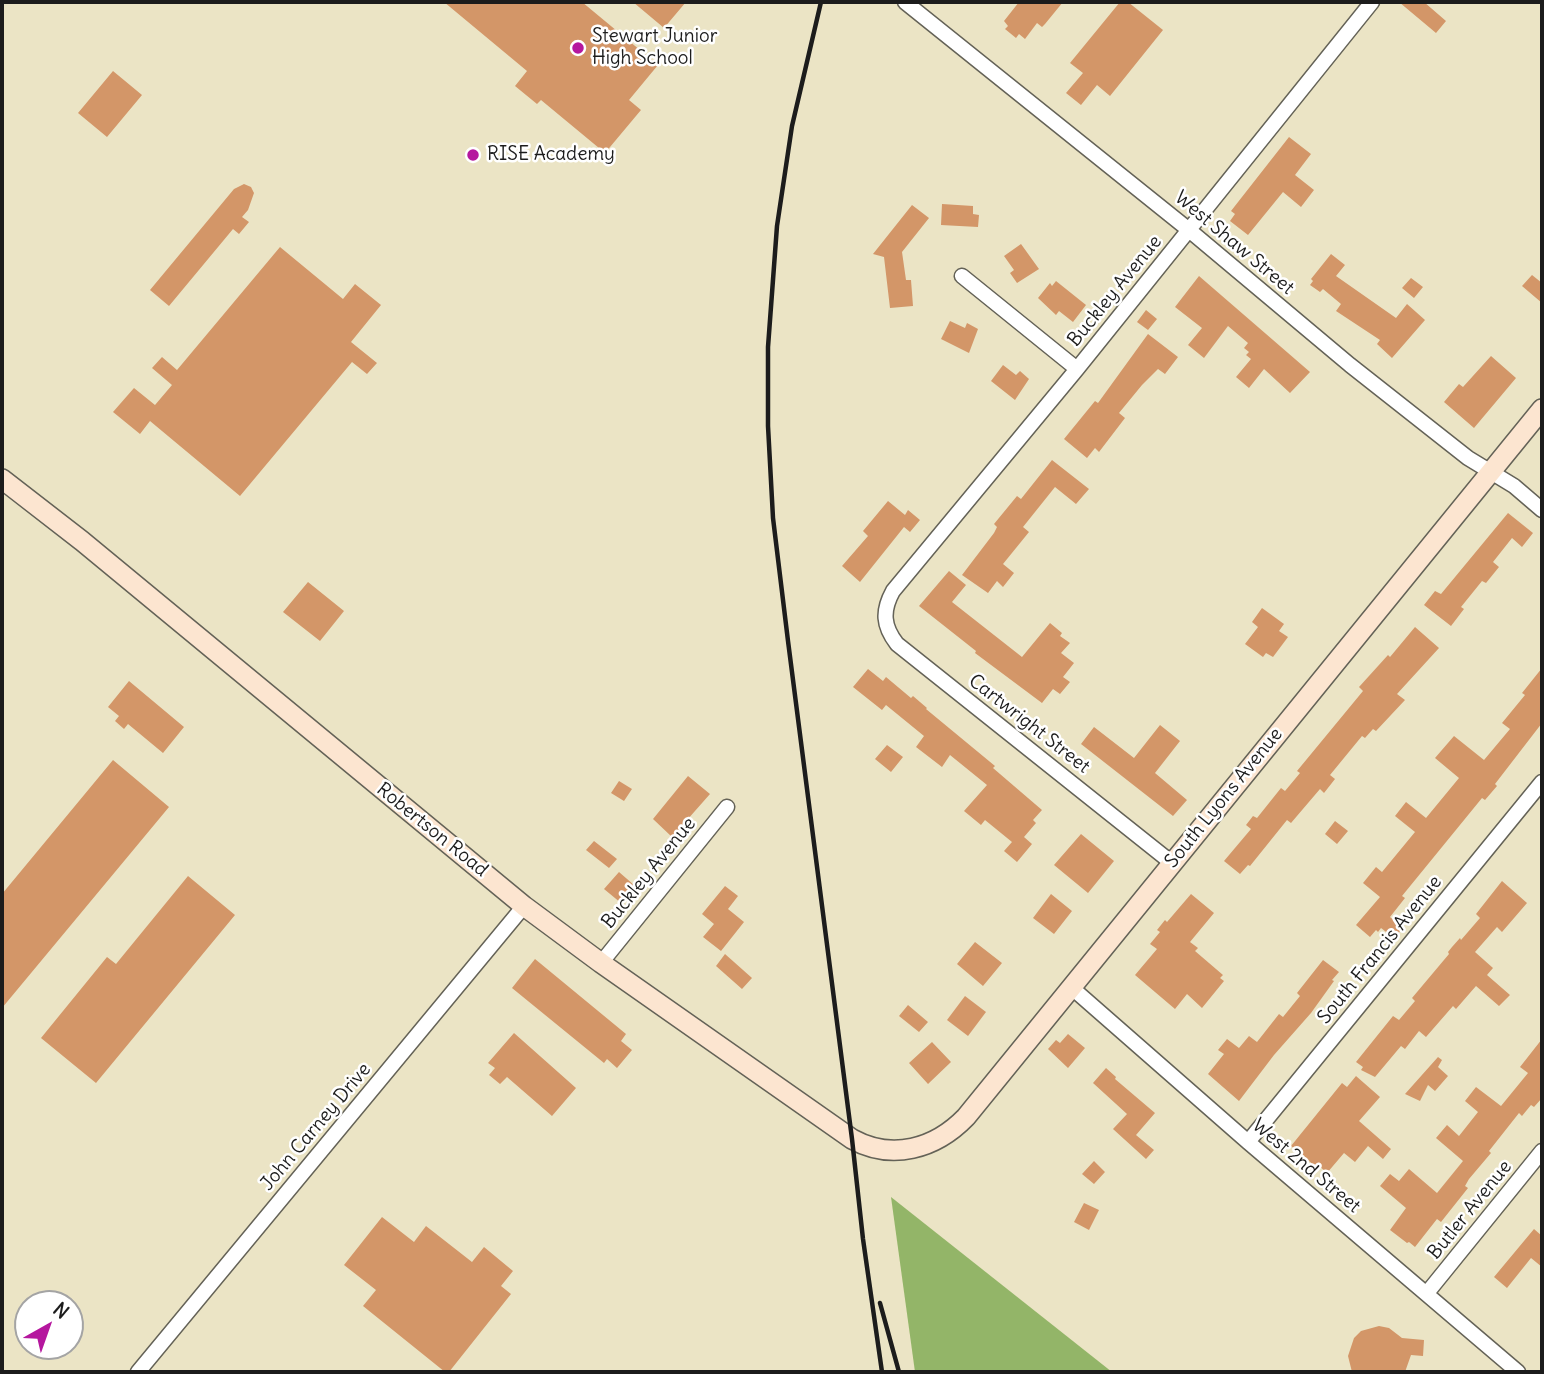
<!DOCTYPE html>
<html>
<head>
<meta charset="utf-8">
<style>
	body { margin:0 }
	#map { position:relative; width:1544px; height:1374px; overflow:hidden; background:#ebe4c5; font-family:Delius,sans-serif }
	canvas { display:block }
	.frame { position:absolute; inset:0; border:4px solid #1c1c1c; pointer-events:none }
	.north { position:absolute; left:14px; top:1290px; width:70px; height:70px; box-sizing:border-box; background:#fff; border:2px solid #a4a4a4; border-radius:50%; rotate:40deg; font-size:19px; font-weight:700; line-height:28px; text-align:center; color:#1c1c1c }
	.north::after { content:''; display:block; margin:auto; width:24px; height:32px; background:#b5179e; clip-path:polygon(50% 0,100% 100%,50% 72%,0 100%) }
</style>
</head>
<body>
<div id="map">
<canvas width="1544" height="1374"></canvas>
<div class="frame"></div>
<div class="north">N</div>
</div>
<script>
const ctx = document.querySelector('canvas').getContext('2d');
ctx.lineJoin = 'round';
function paint(path, color) { ctx.fillStyle = color; ctx.fill(path, 'evenodd'); }
function stroke(path, color, width, dash) { ctx.strokeStyle = color; ctx.lineWidth = width; ctx.lineCap = dash ? 'butt' : 'round'; ctx.setLineDash(dash || []); ctx.stroke(path); }
function label(font, color, halo, rows, align = 'center') {
  ctx.font = font + ' Delius,sans-serif'; ctx.lineWidth = 5; ctx.setLineDash([]); ctx.textBaseline = 'middle'; ctx.strokeStyle = halo; ctx.fillStyle = color; for (const [text, x, y, turn = 0] of rows) {
    ctx.save(); ctx.translate(x, y); ctx.rotate((+turn || 0) * Math.PI / 180); ctx.textAlign = isNaN(turn) ? turn : align; if (halo) ctx.strokeText(text, 0, 0); ctx.fillText(text, 0, 0); ctx.restore();
  }
}
paint(new Path2D(`
	M891,1197l221,175h-197z`), '#93b568');
paint(new Path2D(`
	M444,2h138l76,63 -29,35 12,10 -36,43 -64,-53 -4,4 -22,-18 12,-15z
	M633,2h53l-22,26z
	M1019,2h44l-18,22 -3,3 -5,-4 -12,16 -6,-5 -3,4 -11,-9 3,-3 -4,-5z
	M1120,2h8l35,28 -53,66 -13,-11 -16,20 -15,-12 17,-20 -13,-10z
	M1399,2h25l22,19 -10,12z
	M113,71l29,24 -35,42 -29,-24z
	M1289,137l22,17 -16,21 19,15 -13,17 -18,-15 -35,43 -18,-14 5,-7 -4,-3z
	M244,184l7,3 3,6 -6,17 -6,7 7,5 -10,12 -6,-5 -64,77 -19,-16 84,-101z
	M942,204l31,2v8l6,1 -1,12 -37,-2z
	M912,205l17,13 -27,34 4,28h5l2,26 -23,2 -6,-51 -11,-3z
	M1021,244l18,25 -22,14 -7,-10 4,-3 -10,-14z
	M280,247l63,52 12,-15 26,21 -30,37 26,21 -10,11 -15,-12 -112,134 -90,-75 -10,13 -27,-22 21,-24 21,17 17,-20 -20,-17 10,-11 15,13z
	M1331,254l14,11 -9,11 60,42 11,-14 18,16 -33,38 -15,-14 3,-4 -44,-29 5,-7 -18,-15 -3,3 -10,-7 3,-4 -2,-2z
	M1532,275l10,8v20l-20,-17z
	M1199,276l111,96 -20,21 -26,-24 -15,19 -13,-11 15,-18 -5,-4 3,-3 -5,-4 4,-5 -20,-17 -24,32 -16,-13 14,-17 -27,-21z
	M1411,278l12,9 -9,11 -12,-10z
	M1056,281l30,24 -13,17 -14,-11 -3,4 -18,-17 12,-15 2,3z
	M1146,310l11,9 -9,11 -11,-8z
	M950,321l15,7 2,-5 11,6 -9,24 -28,-14z
	M1148,334l30,23 -13,17 -7,-5 -16,16 -23,28 6,5 -26,34 -4,-4 -8,10 -23,-19 31,-38 3,2z
	M1491,356l25,22 -42,50 -30,-26 15,-18 4,3z
	M1003,365l13,10 4,-4 9,8 -14,21 -24,-19z
	M1052,460l37,29 -13,15 -21,-17 -32,40 6,5 -26,32 11,9 -11,14 -6,-6 -9,12 -26,-18 32,-42 3,-6 -3,-3 23,-28 4,3z
	M888,501l17,14 3,-5 12,10 -10,12 -6,-5 -44,55 -18,-16 26,-30 -5,-5z
	M1508,513l25,20 -11,14 -10,-9 -19,24 6,5 -13,16 -4,-2 -21,26 3,2 -13,17 -27,-21 11,-14 6,3z
	M949,571l17,14 -14,17 70,55 28,-34 12,10 -2,3 10,7 -9,10 13,10 -11,14 7,5 -10,12 -7,-5 -11,14 -67,-50 1,-2 -57,-45z
	M308,582l36,29 -24,30 -37,-29z
	M1262,608l22,16 -5,7 9,6 -15,20 -7,-4 -3,4 -18,-13 13,-17 -6,-5z
	M1415,627l24,21 -42,46 8,6 -29,31 -3,-2 -8,9 -3,-2 -32,39 5,4 -11,14 -4,-4 -29,34 -4,-3 -37,46 -2,-1 -8,9 -16,-13 27,-32 -5,-4 7,-9 4,2 24,-30 4,3 15,-18 -3,-2 66,-80 -4,-4 29,-32 2,2z
	M1542,668v55l-47,61 2,2 -12,14 -3,-2 -80,98 3,2 -15,19 13,11 -9,10 -13,-10 -3,4 -2,-2 -6,7 -14,-12 24,-28 -17,-14 13,-16 6,5 33,-40 -20,-16 11,-14 20,16 33,-40 -24,-20 19,-22 30,24 26,-31 -8,-6 23,-28 -3,-2z
	M868,669l15,12 3,-4 25,21 2,-2 14,12 -1,1 69,57 -2,2 49,42 -9,10 3,3 -12,14 8,7 -15,18 -13,-11 8,-9 -27,-22 -4,5 -17,-14 23,-26 -37,-30 -8,12 -26,-20 8,-11 -38,-31 -4,5 -29,-23z
	M129,681l55,46 -21,26 -35,-29 -4,5 -9,-8 4,-5 -11,-9z
	M1160,725l20,16 -25,32 32,27 -14,16 -92,-72 13,-17 40,31z
	M887,745l16,12 -12,15 -16,-13z
	M113,760l56,47 -167,201v-114z
	M688,776l22,18 -38,43 -19,-18z
	M619,781l13,8 -8,12 -13,-8z
	M1335,821l13,10 -11,13 -12,-10z
	M1081,834l33,27 -26,32 -34,-28z
	M594,841l23,18 -8,9 -23,-18z
	M619,872l15,13 -13,18 -17,-14z
	M188,876l47,39 -139,168 -55,-45 66,-81 9,7z
	M1502,881l25,22 -25,29 -5,-5 -22,25 18,16 -6,7 23,20 -11,11 -23,-20 -20,23 -3,-3 -27,31 -7,-6 -14,18 -4,-3 -26,31 -14,-7 2,-3 -7,-5 37,-46 6,4 16,-19 -3,-3 37,-44 -1,-2 4,-5 8,-9 1,2 19,-22 -4,-4z
	M725,886l13,10 -10,13 16,13 -23,29 -18,-14 11,-13 -12,-10z
	M1051,894l21,17 -18,23 -21,-16z
	M1191,894l23,19 -24,29 8,6 -3,3 28,24 -3,3 4,3 -22,27 -15,-14 -12,15 -40,-34 22,-26 -7,-5 10,-12 -3,-2 8,-10 2,2z
	M975,942l27,21 -19,23 -26,-22z
	M725,954l27,24 -10,11 -26,-23z
	M535,959l91,75 -5,7 11,9 -15,18 -10,-9 -3,4 -92,-75z
	M1323,960l16,12 -7,8 2,1 -23,32 -37,42 -35,46 -31,-27 16,-20 -6,-4 9,-11 12,9 10,-12 8,6 22,-28 4,3 17,-21 -3,-3z
	M965,996l21,16 -18,24 -21,-16z
	M908,1005l20,17 -9,10 -20,-16z
	M514,1033l62,55 -24,28 -45,-39 -7,7 -11,-9 6,-7 -7,-5z
	M1068,1034l17,14 -17,20 -20,-19 8,-9 4,3z
	M1542,1039v59l-8,9 -3,-2 -9,11 -3,-3 -30,38 2,2 -22,26 -4,7 3,2 -27,34 -4,-3 -22,28 -6,-5 -2,1 -17,-13 16,-22 -26,-22 10,-12 9,7 10,-12 28,24 26,-32 -27,-23 11,-13 12,11 19,-24 -13,-11 11,-14 25,19 27,-33 -8,-6z
	M932,1042l19,20 -23,22 -19,-21z
	M1438,1057l4,3 -4,7 10,9 -13,15 -7,-6 -8,16 -15,-7z
	M1106,1068l10,9 -1,2 40,34 -19,22 18,15 -8,9 -33,-30 14,-15 -34,-31z
	M1356,1076l24,21 -21,24 32,28 -8,10 -15,-13 -13,16 -11,-9 -17,20 -10,-9 -2,2 -24,-20 51,-63 5,4z
	M1094,1161l11,11 -11,12 -12,-10z
	M1084,1203l15,7 -10,20 -15,-8z
	M382,1217l32,25 12,-16 46,36 12,-15 29,24 -12,15 10,8 -62,78h-4l-82,-66 13,-16 -32,-25z
	M1534,1229l8,7v31l-11,-9 -24,30 -13,-11z
	M1379,1326l10,2 13,10 22,2 -1,16 -12,-1 -6,17h-53l-4,-16 6,-18 7,-7z`), '#d39668');
const street = new Path2D(`
	M905,2l284,228 161,135 118,93 46,28 28,24
	M962,276l115,93
	M1172,863l-275,-219c-14,-18 -15,-33 -4,-53l184,-222 295,-367
	M601,963l126,-156
	M1071,987l177,155 270,230
	M1248,1142l294,-360
	M1427,1293l115,-142
	M138,1372l386,-466`);
const secondary = new Path2D(`
	M2,479l80,62 442,365 77,57 251,176c40,22 83,10 114,-22l576,-708`);
stroke(street, '#646257', 17);
stroke(secondary, '#646257', 22);
stroke(street, '#fff', 14);
stroke(secondary, '#fce5d0', 19);
stroke(new Path2D(`
	M821,2l-29,124 -15,100 -9,121v79l5,92 15,123 64,498 11,100 19,133
	M880,1303l19,69`), '#1c1c1c', 4.5);
for (const [x, y, r, color] of [
	[578,48,7,"#b5179e"],
	[473,155,7,"#b5179e"]
]) { const dot = new Path2D(); dot.arc(x, y, r, 0, 2 * Math.PI); ctx.fillStyle = color; ctx.fill(dot); stroke(dot, '#fff', 2.5); }
label('19px', '#1c1c1c', '#fff', [
	["Stewart Junior",592,37],
	["High School",592,59],
	["RISE Academy",487,155]
], 'left');
label('19px', '#1c1c1c', '#fff', [
	["West Shaw Street",1234,243,40],
	["Buckley Avenue",1115,291,-51],
	["Cartwright Street",1029,724,38],
	["South Lyons Avenue",1224,798,-51],
	["Robertson Road",432,830,39],
	["Buckley Avenue",649,873,-51],
	["South Francis Avenue",1380,950,-51],
	["John Carney Drive",316,1127,-50],
	["West 2nd Street",1306,1166,40],
	["Butler Avenue",1470,1210,-51]
]);
</script>
</body>
</html>
